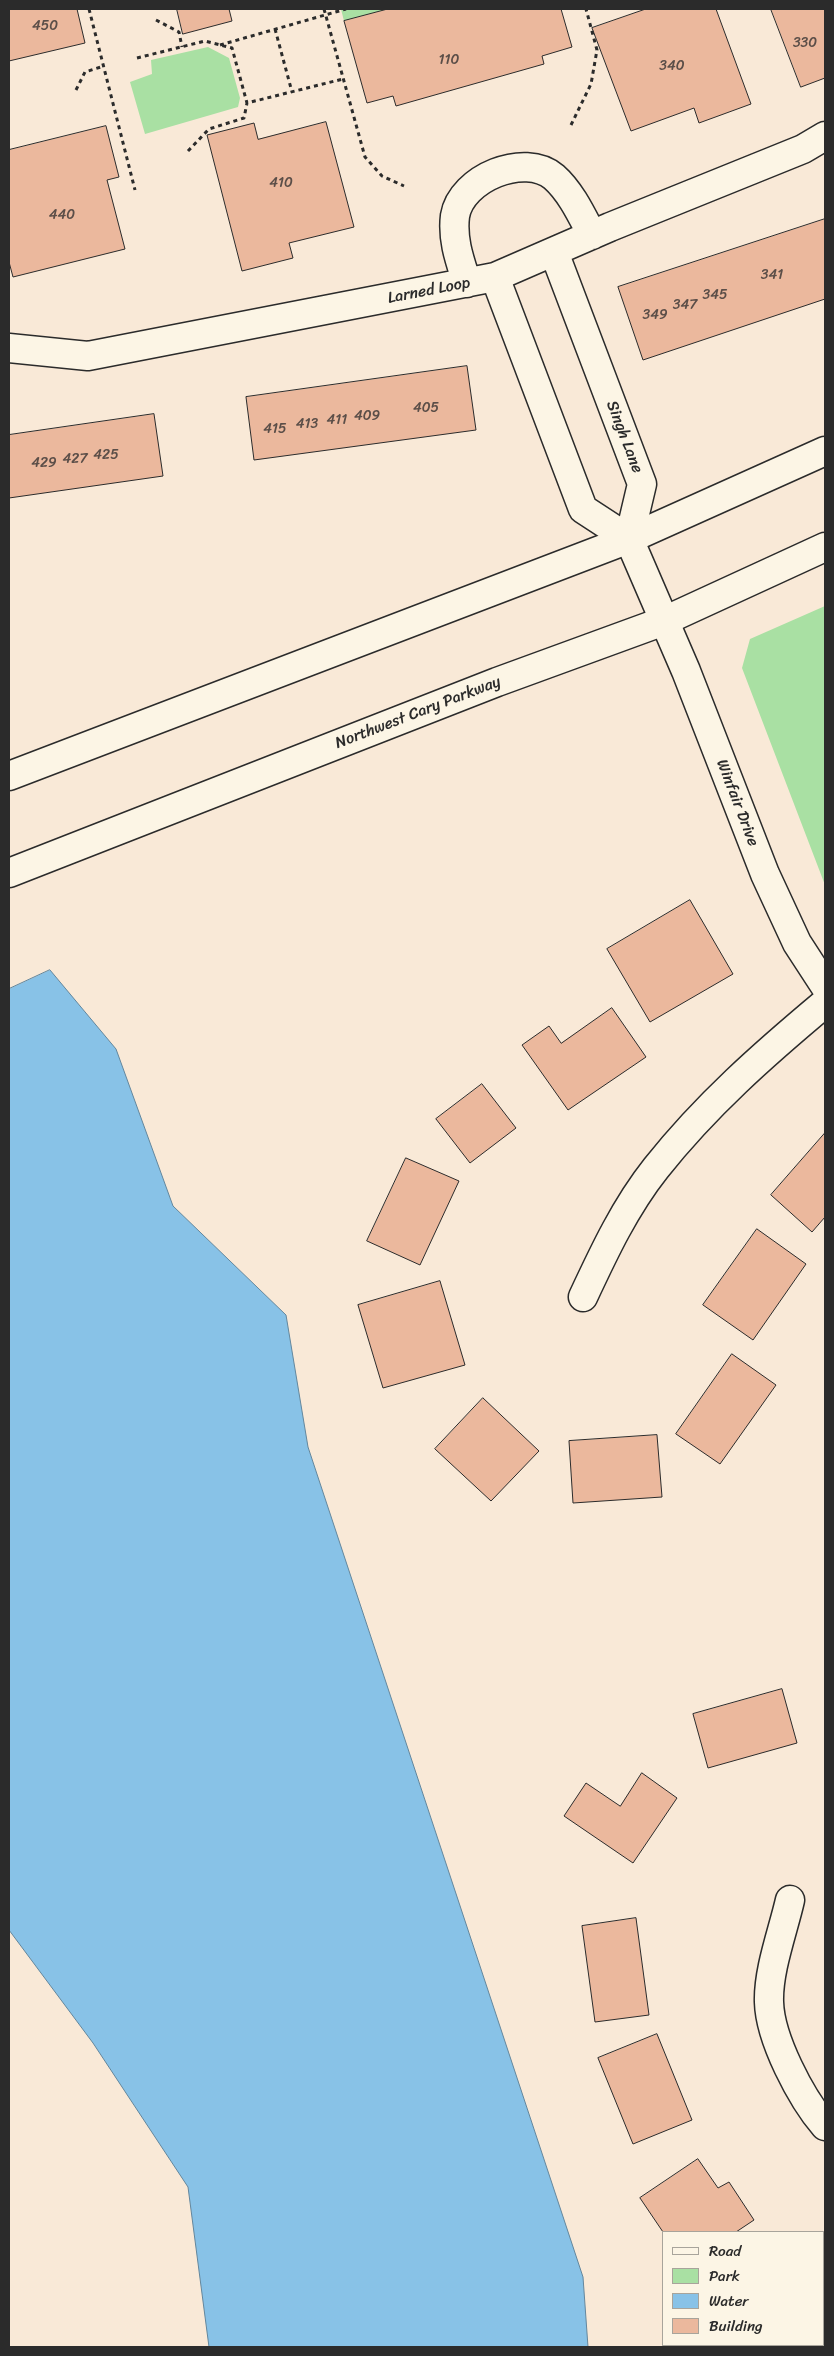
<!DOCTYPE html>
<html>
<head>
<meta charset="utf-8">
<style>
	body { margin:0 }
	#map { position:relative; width:834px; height:2356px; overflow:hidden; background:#f9e9d7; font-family:Sriracha,sans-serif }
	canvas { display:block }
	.frame { position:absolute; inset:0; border:10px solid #2b2b2b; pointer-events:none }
	.legend { position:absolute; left:662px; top:2231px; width:162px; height:115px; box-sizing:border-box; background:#fcf5e5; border:1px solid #a8a49b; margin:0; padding:6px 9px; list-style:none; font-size:15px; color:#2b2b2b }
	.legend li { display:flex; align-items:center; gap:10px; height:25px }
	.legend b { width:25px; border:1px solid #a8a49b }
</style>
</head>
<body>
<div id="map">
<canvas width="834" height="2356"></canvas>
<div class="frame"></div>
<ul class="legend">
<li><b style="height:6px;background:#fcf5e5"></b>Road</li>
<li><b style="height:14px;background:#a9e0a3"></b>Park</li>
<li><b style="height:14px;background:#88c2e7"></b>Water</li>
<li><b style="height:14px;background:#ebb89d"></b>Building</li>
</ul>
</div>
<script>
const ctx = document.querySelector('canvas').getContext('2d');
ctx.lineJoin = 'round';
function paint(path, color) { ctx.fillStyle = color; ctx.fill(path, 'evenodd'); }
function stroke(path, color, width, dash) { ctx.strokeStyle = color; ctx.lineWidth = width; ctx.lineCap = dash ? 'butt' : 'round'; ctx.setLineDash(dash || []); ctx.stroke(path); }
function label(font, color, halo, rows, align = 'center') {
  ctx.font = font + ' Sriracha,sans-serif'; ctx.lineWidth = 4.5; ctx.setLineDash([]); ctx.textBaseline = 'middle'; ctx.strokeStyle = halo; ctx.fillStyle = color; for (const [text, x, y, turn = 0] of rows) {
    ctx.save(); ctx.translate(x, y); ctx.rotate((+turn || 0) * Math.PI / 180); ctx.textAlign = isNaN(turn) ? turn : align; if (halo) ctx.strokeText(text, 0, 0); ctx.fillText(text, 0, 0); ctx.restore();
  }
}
paint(new Path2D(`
	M341,9h47l-44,12z
	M208,47l21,11 11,40 -2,9 -93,27 -15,-52 22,-8 -1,-14z
	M825,606v279l-83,-217 8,-29z`), '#a9e0a3');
const water = new Path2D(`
	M50,970l66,79 57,157 113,109 22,132 275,830 5,70h-379l-21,-160 -95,-144 -84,-113v-941z`);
paint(water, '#88c2e7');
stroke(water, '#63869c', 1);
const building = new Path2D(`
	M9,9h68l8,34 -76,18z
	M177,9h52l3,12 -49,13z
	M388,9h173l11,38 -30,9 2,8 -148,42 -3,-10 -26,7 -23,-82z
	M646,9h70l35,95 -52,19 -5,-15 -63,23 -39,-103z
	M771,9h54v69l-24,9z
	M326,122l28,105 -65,16 4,15 -51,13 -35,-136 47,-12 4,16z
	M106,126l13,51 -12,3 18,69 -112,28 -4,-15v-112z
	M825,219v80l-182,61 -25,-73z
	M467,366l9,64 -222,30 -8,-63z
	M154,414l9,62 -154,22v-63z
	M690,900l43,74 -83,48 -43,-73z
	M612,1008l34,49 -78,53 -46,-65 27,-19 12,17z
	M482,1084l34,44 -46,35 -34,-44z
	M825,1133v84l-13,15 -41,-37z
	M406,1158l53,23 -39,84 -53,-24z
	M757,1229l49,35 -53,76 -50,-35z
	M440,1281l25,84 -82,23 -25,-83z
	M732,1354l44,31 -56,79 -44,-30z
	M483,1398l56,53 -48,50 -56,-52z
	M657,1435l5,62 -89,6 -4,-62z
	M782,1689l15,54 -89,25 -15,-54z
	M642,1773l35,25 -44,65 -69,-47 22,-33 34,23z
	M636,1918l13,97 -54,7 -13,-96z
	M657,2034l35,86 -59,24 -35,-86z
	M698,2159l20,29 11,-6 25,38 -18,12h-73l-23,-34z
	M823,2276l2,2v53l-2,3z`);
paint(building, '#ebb89d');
stroke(building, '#2b2b2b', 1);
const minor = new Path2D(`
	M554,252l88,232 -13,55
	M495,277l88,232 46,30
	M467,283c-7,-22 -15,-43 -12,-67 6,-38 70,-64 99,-39 17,15 28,39 38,58
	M9,348l79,8 407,-79 115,-50 193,-78 22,-13
	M629,539l57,132 79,203 32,69 28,43
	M583,1297c21,-45 42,-90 73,-129 50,-63 108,-114 169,-165
	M790,1900c-7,31 -22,70 -21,102 1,37 32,96 56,124`);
const major = new Path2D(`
	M9,776l620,-237 196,-88
	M9,873l488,-191 167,-61 161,-74`);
stroke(minor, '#2b2b2b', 31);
stroke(major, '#2b2b2b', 31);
stroke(new Path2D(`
	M89,9l46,181
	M324,9l41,148 17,19 22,10
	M156,20l23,12 3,15
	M275,29l17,63
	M220,45l126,-36
	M137,58l68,-17 27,7 15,55 96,-24
	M76,90l9,-18 19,-6
	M571,125l20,-41 6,-34 -11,-41
	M188,151l21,-22 35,-11 3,-15`), '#2b2b2b', 3, [4, 4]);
stroke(minor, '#fcf5e5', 28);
stroke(major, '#fcf5e5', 28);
label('14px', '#5b4e48', null, [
	["450",45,26],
	["330",805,43],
	["110",449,60],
	["340",672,66],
	["410",281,183],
	["440",62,215],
	["341",772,275],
	["345",715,295],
	["347",685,305],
	["349",655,315],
	["405",426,408],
	["409",367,416],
	["411",337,420],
	["413",307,424],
	["415",275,429],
	["425",106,455],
	["427",75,459],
	["429",44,463]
]);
label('16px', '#2b2b2b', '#fcf5e5', [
	["Larned Loop",429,291,-11],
	["Singh Lane",624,437,69],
	["Northwest Cary Parkway",418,713,-21],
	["Winfair Drive",737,803,69]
]);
</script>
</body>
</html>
